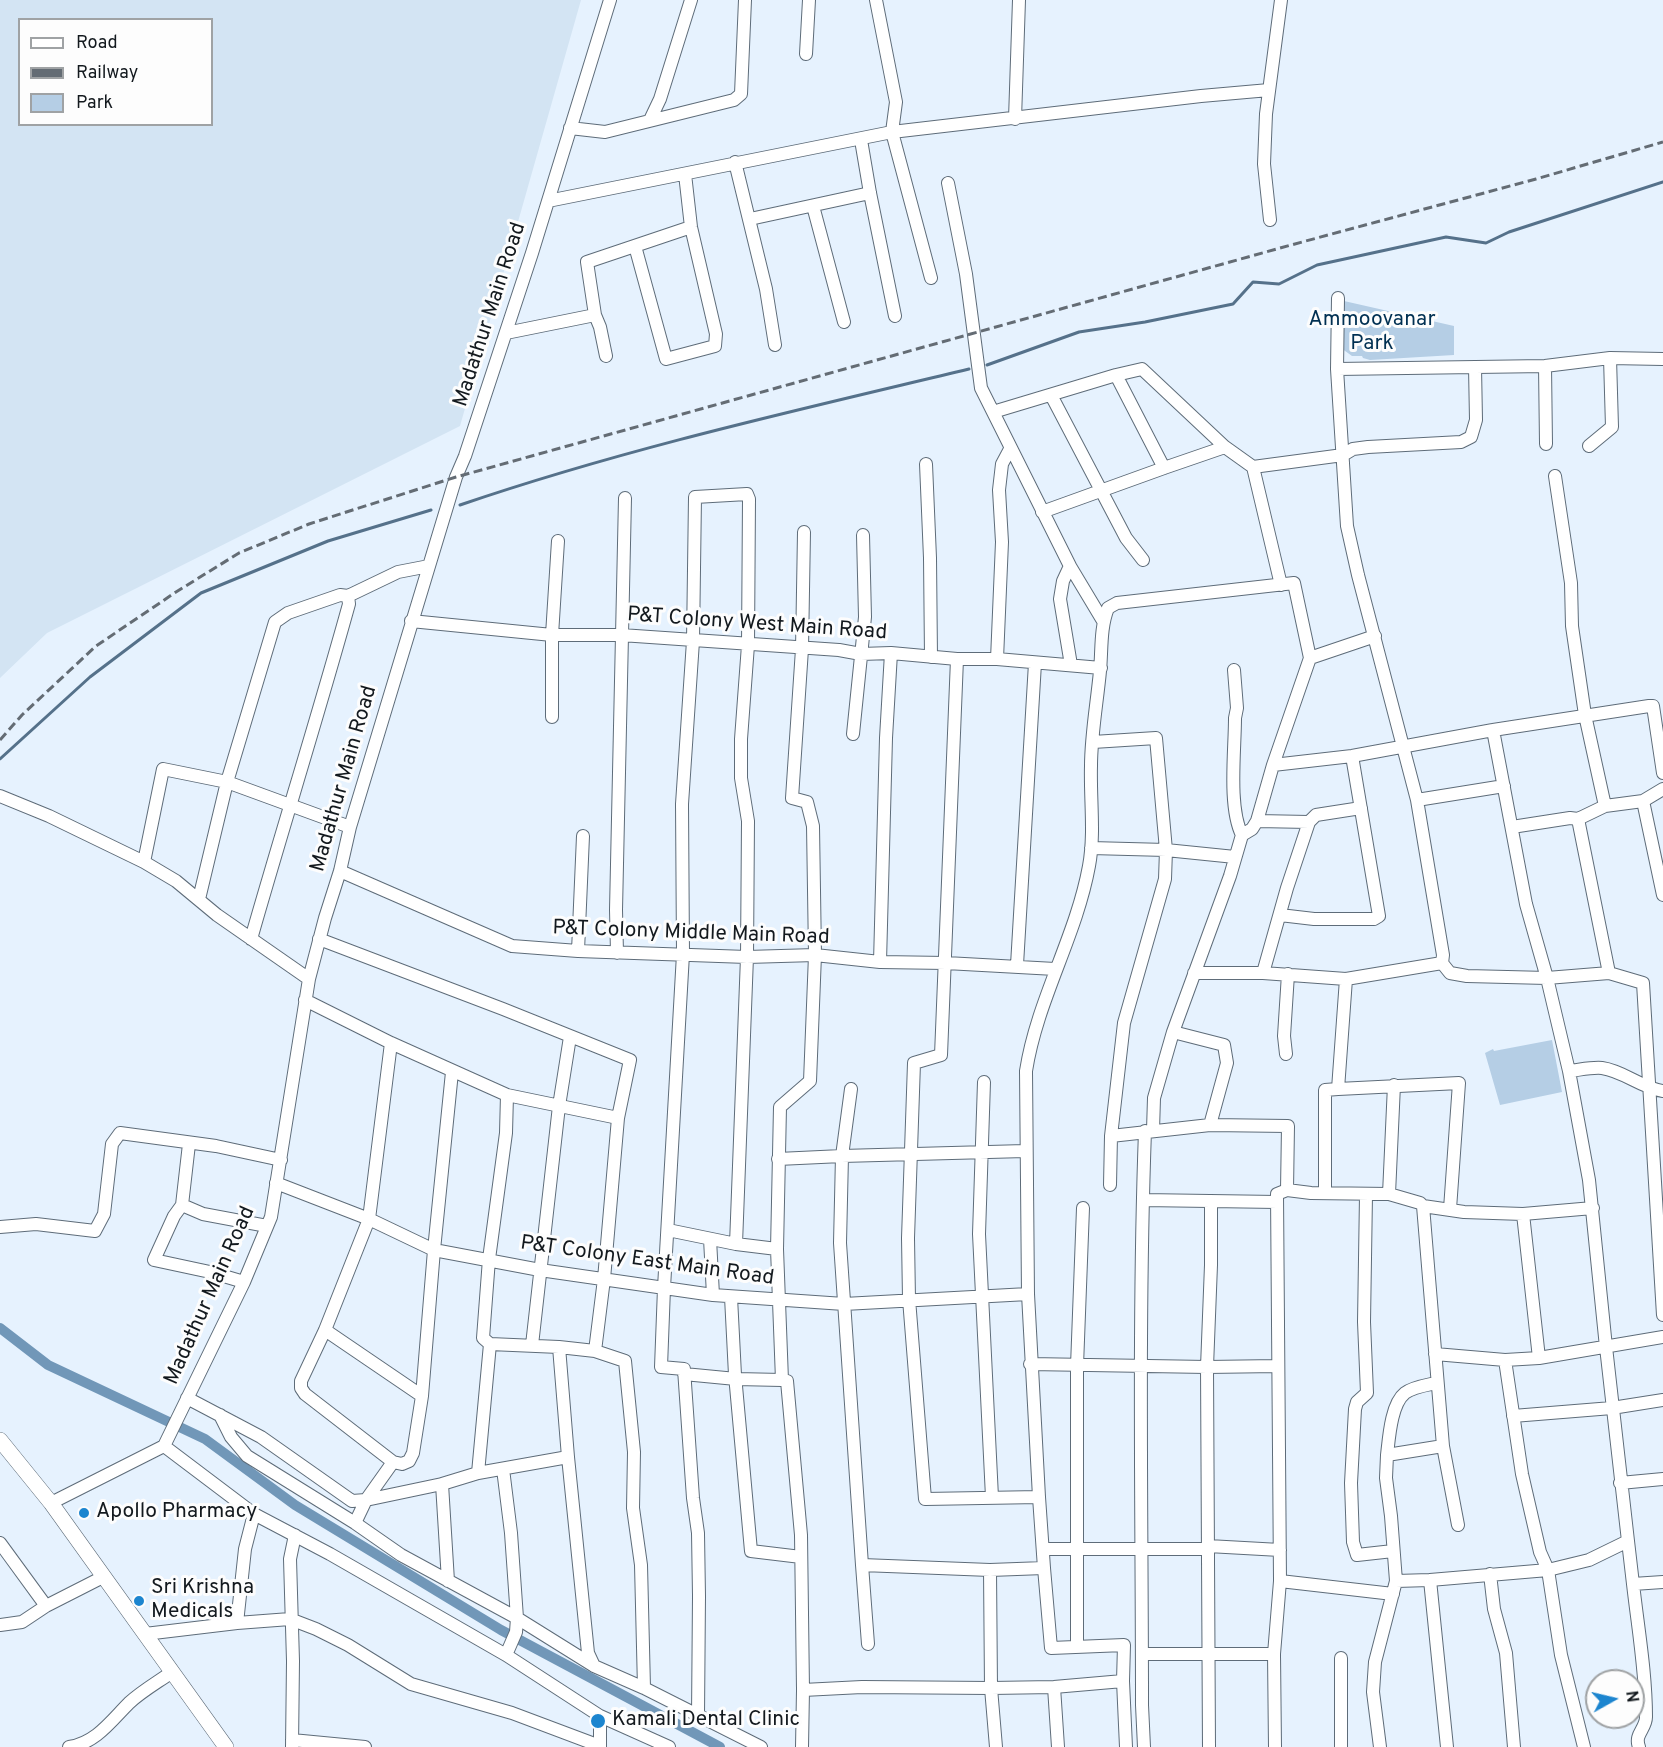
<!DOCTYPE html>
<html>
<head>
<meta charset="utf-8">
<style>
	body { margin:0 }
	#map { position:relative; width:1663px; height:1747px; overflow:hidden; background:#e6f2fe; font-family:Overpass,sans-serif }
	canvas { display:block }
	.legend { position:absolute; left:18px; top:18px; width:195px; height:108px; box-sizing:border-box; background:#fdfdfd; border:2px solid #9fa2a4; margin:0; padding:8px 10px; list-style:none; font-size:18px; color:#13191e }
	.legend li { display:flex; align-items:center; gap:12px; height:30px }
	.legend b { width:30px; border:2px solid #9fa2a4 }
	.north { position:absolute; left:1585px; top:1669px; width:60px; height:60px; box-sizing:border-box; background:#fdfdfd; border:2px solid #9fa2a4; border-radius:50%; rotate:82deg; font-size:16px; font-weight:700; line-height:24px; text-align:center; color:#13191e }
	.north::after { content:''; display:block; margin:auto; width:21px; height:27px; background:#1c85cf; clip-path:polygon(50% 0,100% 100%,50% 72%,0 100%) }
</style>
</head>
<body>
<div id="map">
<canvas width="1663" height="1747"></canvas>
<ul class="legend">
<li><b style="height:8px;background:#fff"></b>Road</li>
<li><b style="height:8px;background:#646c74"></b>Railway</li>
<li><b style="height:16px;background:#b5cee5"></b>Park</li>
</ul>
<div class="north">N</div>
</div>
<script>
const ctx = document.querySelector('canvas').getContext('2d');
ctx.lineJoin = 'round';
function paint(path, color) { ctx.fillStyle = color; ctx.fill(path, 'evenodd'); }
function stroke(path, color, width, dash) { ctx.strokeStyle = color; ctx.lineWidth = width; ctx.lineCap = dash ? 'butt' : 'round'; ctx.setLineDash(dash || []); ctx.stroke(path); }
function label(font, color, halo, rows, align = 'center') {
  ctx.font = font + ' Overpass,sans-serif'; ctx.lineWidth = 6; ctx.setLineDash([]); ctx.textBaseline = 'middle'; ctx.strokeStyle = halo; ctx.fillStyle = color; for (const [text, x, y, turn = 0] of rows) {
    ctx.save(); ctx.translate(x, y); ctx.rotate((+turn || 0) * Math.PI / 180); ctx.textAlign = isNaN(turn) ? turn : align; if (halo) ctx.strokeText(text, 0, 0); ctx.fillText(text, 0, 0); ctx.restore();
  }
}
paint(new Path2D(`
	M0,0h581l-121,426 -413,207 -47,45zM20,20h192v104h-192z`), '#d3e4f3');
paint(new Path2D(`
	M1344,301l110,25v29l-84,5 -7,-2 -1,-2h-10l-11,-8z
	M1552,1040l10,52 -62,13 -15,-52 8,-4 1,2z`), '#b5cee5');
stroke(new Path2D(`
	M987,365l92,-33 66,-10 88,-18 20,-22 26,2 38,-19 129,-28 40,6 23,-11 154,-50
	M460,505c167,-57 338,-95 509,-136
	M0,759l90,-82 111,-84 127,-52 103,-31`), '#55718a', 3);
stroke(new Path2D(`
	M0,1328l48,37 157,74 90,66 206,125 219,117`), '#7197b8', 10);
const minor = new Path2D(`
	M876,0l20,102 -4,30 39,146
	M806,54l3,-54
	M1015,119l4,-119
	M650,120l10,-21 31,-99
	M570,128l35,4 129,-32 7,-6 4,-94
	M861,140l9,53 25,123
	M735,162l31,127 9,56
	M948,183l18,91 15,114 89,178
	M548,201l344,-69 309,-36 68,-6
	M813,206l31,116
	M750,219l120,-26
	M1270,220l-6,-56 2,-50 15,-114
	M635,246l31,113 49,-13 1,-12 -25,-107 -6,-53
	M1338,298l-1,71 10,157 11,49 59,225 26,155 -1,8 8,10 17,3 80,2 62,-5 34,10 20,332
	M506,333l89,-18
	M606,356l-6,-29 -5,-12 -8,-53 104,-35
	M1545,366l1,78
	M1337,369l208,-3 65,-8 53,1
	M1116,375l26,-6 83,78
	M1051,395l75,143 17,22
	M993,412l123,-37 48,93 -122,44
	M1589,446l23,-19 -2,-69
	M926,464l4,94 1,99
	M1253,467l28,118
	M1164,468l61,-21 28,20 90,-12 10,-6 15,-2 93,-5 10,-5 5,-17 -1,-53
	M1555,476l16,107 1,43 13,89 20,91
	M804,532l-2,117 -10,149 15,4 6,24 2,129 -5,126 -30,26 -3,142 5,131 5,1 14,154 2,155 59,-3 129,1 5,59
	M411,621l141,14h69l218,15 22,4 30,-1 66,6h40l104,9
	M1310,658l65,-22
	M957,659l-16,396 -27,8 -6,175 1,61 16,200 114,-2 -11,-203 -2,-223c11,-71 50,-134 63,-205 6,-32 1,-67 2,-100 0,-31 6,-63 9,-95 2,-21 0,-43 8,-63l9,-5 177,-20 16,75 -37,107 -16,56 -5,8 -10,6 -12,41 -57,156 -19,66 -1,32
	M997,659l5,-117 -3,-52 3,-26 8,-15
	M1071,665l-11,-66 3,-18 7,-15 33,55
	M1234,670l3,38 -2,10c0,33 -7,89 7,117
	M552,717v-82l6,-94
	M853,734l12,-117 -2,-82
	M1093,742l63,-4 10,112 -1,29 -41,144 -13,113 -1,49
	M1273,765l79,-9 141,-26 156,-24h4l10,67
	M0,796l49,20 95,46 32,19 41,34 92,64
	M1417,800l87,-14
	M1643,801l20,94
	M1578,819l31,154
	M1257,821l52,1 -22,66 -24,85
	M1309,822l7,-7 45,-7
	M1512,827l58,-9 8,1 27,-13 38,-5 20,-12
	M1091,848l75,2 69,7
	M144,862l19,-93 64,13 123,45
	M340,871l172,75 66,5 169,6 68,-2 65,7 66,1 109,6
	M199,899l28,-117 48,-160 13,-9 52,-18 8,1 50,-24 31,-6
	M1280,915l34,4h60l5,-3 -27,-160
	M251,939c32,-112 67,-223 98,-335l-1,-8
	M319,939l184,70 127,51 -12,58 -14,161 -9,72 -36,-4
	M578,951l5,-115
	M617,953l-1,-43 9,-412
	M880,962l6,-224 5,-85
	M1442,963l-96,16 -8,110 121,-6 -9,126
	M1017,965l18,-302
	M1194,973h69l83,6
	M305,1000l86,43 116,52 111,23
	M1173,1032l51,13 3,18 -17,62
	M391,1043l-22,176 -44,111 -24,51v7l4,6 88,68 9,2 7,-3 4,-8 9,-57 12,-146 18,-178
	M1286,1054l-2,-18 4,-62
	M1569,1071c10,-1 23,-4 33,-3 22,3 39,20 61,23
	M984,1082l-5,152 13,263
	M1111,1136l99,-11 78,1 -1,64
	M189,1144l-7,61 21,9 64,12
	M1025,1151l-183,5 -2,87 22,322 128,5 54,-2 -5,-71
	M778,1159l64,-3 9,-67
	M276,1183l93,36 65,31 106,20 173,25 131,9 184,-10
	M1325,1193v-103l13,-1
	M1389,1194l5,-109
	M1366,1195l-2,127 3,71 -10,9 -2,7 -4,74 2,59 4,13 36,-4
	M1143,1200l134,2
	M182,1205l-8,11 -20,44 56,12 34,10
	M1423,1206l41,6 59,2 70,-6
	M1083,1208l-6,158v183h131
	M1523,1214l16,144
	M0,1227l36,-3 59,7 9,-17 8,-70 8,-11 96,13 65,14
	M668,1230l68,14 41,5
	M710,1239l3,56
	M731,1297l4,78 16,176 50,6
	M325,1330l97,66
	M532,1345l27,-239 11,-69
	M595,1351l30,10 9,91 -1,56 8,57 3,123
	M1435,1354l70,6 34,-2 124,-21
	M1505,1360l17,114 18,78 8,18 13,85 23,92
	M1030,1364l177,3 70,-1
	M684,1374l52,5 46,1
	M187,1398l74,39 91,64 14,-1 76,-16
	M220,1415l11,22 16,19 108,67 46,32 116,63 77,48 50,22 117,59
	M1513,1416l99,-8 51,-8
	M164,1446l90,68 76,40 176,101 94,61 69,31
	M1443,1446l15,79
	M1387,1455c2,-17 4,-51 18,-62 8,-6 22,-8 31,-10
	M568,1457l20,196 6,13
	M503,1469l8,64 6,85 -1,14 -10,23
	M478,1473l12,-129
	M1620,1483l43,-4
	M51,1503l113,-57 80,-164 27,-65 38,-238 16,-61 15,-47 10,-44 106,-350 9,-21 67,-203 78,-253
	M355,1523l11,-23 27,-38
	M1628,1541l5,43 30,-2
	M0,1543l46,63 57,-29
	M1208,1546l72,4
	M1043,1549h34v97
	M862,1565l6,79
	M1044,1568l7,80 73,-3 -1,36 3,66
	M990,1570l1,118 63,-1 69,-6
	M1490,1574l4,35 12,44 8,94
	M1430,1580l17,167
	M448,1581l-6,-97 36,-11 90,-16 -9,-110 -69,-3 -7,-6 6,-79 17,-126 1,-38
	M1280,1581l113,13
	M1633,1584c5,44 13,89 13,133 0,12 -12,17 -7,30
	M237,1623l8,-74 9,-35
	M0,1625l22,-3 24,-16
	M145,1634l92,-11 53,-4 26,10 32,16 63,39 101,29 88,33
	M1142,1654h132l1,93
	M1274,1654l6,-73 -3,-387 10,-4 24,3 78,1 31,9 3,3 20,240 -56,9 -1,23 5,38 5,65
	M1341,1658v89
	M1054,1687l4,60
	M698,1716l1,-120 -1,-63 -5,-35 -9,-129 -23,-2 3,-79 19,-334 -1,-150 11,-163 2,-144 52,-3 2,5 -1,146 -7,94v39l7,43 -1,136 -11,287
	M292,1740l73,7
	M69,1747c27,-4 42,-26 60,-44 13,-12 29,-21 43,-31
	M292,1747l1,-86 -3,-102 5,-24
	M600,1747v-31
	M802,1747l1,-57
	M1144,1747l-2,-42c0,-191 -4,-383 3,-574
	M1209,1747l-2,-380 4,-102v-64
	M1380,1747l-7,-55 2,-30 21,-81 34,-1 118,-10 41,-10 39,-19 -22,-194 -17,-167 -20,-109 -22,-93 -21,-74 -33,-174`);
const major = new Path2D(`
	M0,1440l51,63 175,244`);
stroke(minor, '#5e6c79', 14);
stroke(major, '#5e6c79', 16);
stroke(minor, '#fff', 12);
stroke(major, '#fff', 15);
stroke(new Path2D(`
	M0,740l22,-25 74,-69 80,-54 63,-39 70,-29 147,-47 835,-232 245,-66 127,-37`), '#646c74', 3, [9, 4.5]);
for (const [x, y, r, color] of [
	[84,1513,6,"#1c85cf"],
	[139,1601,6,"#1c85cf"],
	[598,1721,8,"#1c85cf"]
]) { const dot = new Path2D(); dot.arc(x, y, r, 0, 2 * Math.PI); ctx.fillStyle = color; ctx.fill(dot); stroke(dot, '#fdfdfd', 2); }
label('21px', '#13191e', '#fdfdfd', [
	["Madathur Main Road",491,315,-72],
	["P&T Colony West Main Road",757,625,4],
	["Madathur Main Road",345,779,-74],
	["P&T Colony Middle Main Road",691,934,2],
	["P&T Colony East Main Road",647,1262,8],
	["Madathur Main Road",211,1296,-66]
]);
label('21px', '#013052', '#fdfdfd', [
	["Ammoovanar",1372,321],
	["Park",1372,345]
]);
label('21px', '#13191e', '#fdfdfd', [
	["Apollo Pharmacy",96,1513],
	["Sri Krishna",151,1589],
	["Medicals",151,1613],
	["Kamali Dental Clinic",612,1721]
], 'left');
</script>
</body>
</html>
